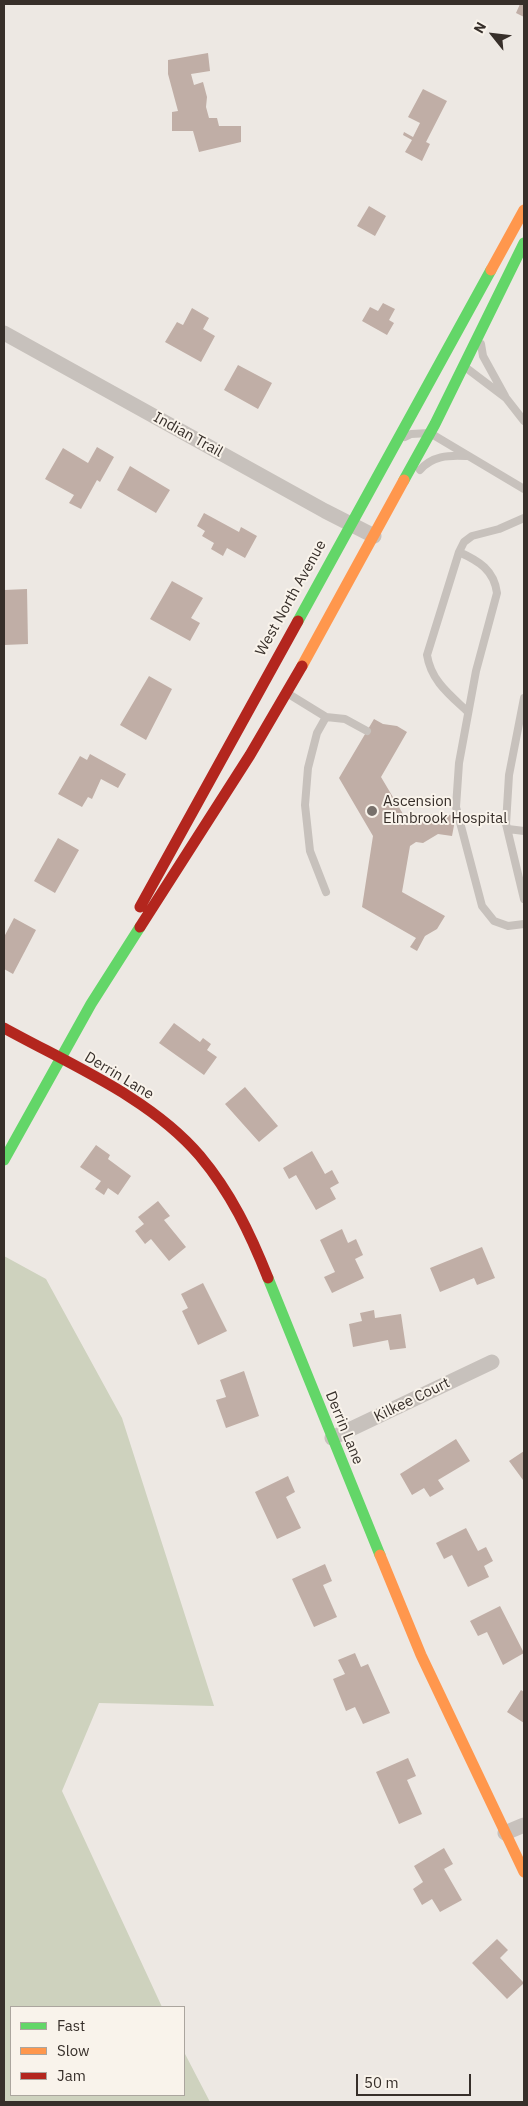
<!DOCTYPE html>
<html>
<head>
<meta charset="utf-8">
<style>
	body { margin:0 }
	#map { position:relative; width:528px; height:2106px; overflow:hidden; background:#ede8e3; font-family:"IBM Plex Sans",sans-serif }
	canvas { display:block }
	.frame { position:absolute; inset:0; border:5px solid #372f2a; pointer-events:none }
	.legend { position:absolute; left:10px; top:2006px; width:175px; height:90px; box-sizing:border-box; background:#f9f3eb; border:1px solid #aba59e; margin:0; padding:6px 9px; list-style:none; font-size:15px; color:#372f2a }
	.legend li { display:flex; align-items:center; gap:10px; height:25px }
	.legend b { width:25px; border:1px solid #aba59e }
	.north { position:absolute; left:468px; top:10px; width:50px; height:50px; -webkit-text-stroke:4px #f9f3eb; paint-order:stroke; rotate:299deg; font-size:14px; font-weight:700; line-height:20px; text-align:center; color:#372f2a }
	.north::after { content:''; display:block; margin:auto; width:18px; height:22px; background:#372f2a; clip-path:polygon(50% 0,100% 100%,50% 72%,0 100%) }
	.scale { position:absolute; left:356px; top:2074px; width:115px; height:22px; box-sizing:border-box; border:2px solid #372f2a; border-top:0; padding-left:6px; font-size:15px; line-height:18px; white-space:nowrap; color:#372f2a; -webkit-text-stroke:4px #f9f3eb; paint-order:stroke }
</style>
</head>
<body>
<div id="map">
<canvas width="528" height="2106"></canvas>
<div class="frame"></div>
<ul class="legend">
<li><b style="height:6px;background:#63d668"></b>Fast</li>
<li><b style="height:6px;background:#ff974d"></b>Slow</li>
<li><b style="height:6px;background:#b3261e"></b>Jam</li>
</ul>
<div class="north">N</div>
<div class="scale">50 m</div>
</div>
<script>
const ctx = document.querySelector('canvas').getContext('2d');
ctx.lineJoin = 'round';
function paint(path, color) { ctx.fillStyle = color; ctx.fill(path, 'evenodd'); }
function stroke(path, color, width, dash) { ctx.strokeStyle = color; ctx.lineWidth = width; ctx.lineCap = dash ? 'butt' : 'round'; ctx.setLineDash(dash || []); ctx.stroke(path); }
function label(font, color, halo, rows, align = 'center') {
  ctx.font = font + ' "IBM Plex Sans",sans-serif'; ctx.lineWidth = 4; ctx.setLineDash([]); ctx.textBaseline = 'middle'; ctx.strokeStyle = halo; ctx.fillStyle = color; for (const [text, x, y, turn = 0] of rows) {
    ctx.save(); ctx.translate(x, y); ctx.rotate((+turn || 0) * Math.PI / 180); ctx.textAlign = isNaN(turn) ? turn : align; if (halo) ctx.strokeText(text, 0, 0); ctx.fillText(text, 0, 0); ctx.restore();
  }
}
paint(new Path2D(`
	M4,1256l42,23 76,139 92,288 -115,-3 -37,88 100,216h-151v88h173v-43l26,50h-206z`), '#ced2be');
paint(new Path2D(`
	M520,4h4v13l-8,-4z
	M208,53l2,18 -19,3 3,11 9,-3 4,15 -1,10 3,11h8l2,8h22v16l-42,10 -6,-21h-21v-19l6,-1 -10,-37v-14z
	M423,89l24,12 -21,41 4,2 -8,17 -17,-9 7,-12 -9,-5 1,-3 9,5 7,-14 -12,-6z
	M369,206l17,10 -11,20 -18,-10z
	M383,303l12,6 -6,11 5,3 -7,12 -25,-14 8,-14 8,4z
	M192,308l17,10 -6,11 12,7 -14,26 -36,-20 12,-20 6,3z
	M238,365l34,18 -14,26 -34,-19z
	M97,447l17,10 -14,25 -3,-2 -16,29 -12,-6 5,-8 -29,-16 18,-31 25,15z
	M130,466l40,24 -14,23 -39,-23z
	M204,513l35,19 2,-5 16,9 -12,22 -18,-10 -4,8 -12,-7 3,-6 -12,-7 3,-5 -8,-5z
	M172,581l31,17 -12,20 9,5 -10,18 -40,-22z
	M27,589l1,55 -24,1v-55z
	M149,676l23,13 -26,51 -26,-15z
	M374,719l9,5 14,2 10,6 -26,45 22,37 53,1 -4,21 -14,-2 -15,9 -7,-1 -6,4 -8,46 43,24 -8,13 -12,7 -8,15 -7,-4 6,-9 -54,-31 11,-71 -34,-58z
	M90,754l36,20 -8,14 -17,-9 -9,20 -4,-2 -6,10 -24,-13 22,-38 7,4z
	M58,838l21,12 -24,43 -21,-12z
	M14,918l22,12 -23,44 -9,-5v-32z
	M174,1023l26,19 3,-4 8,6 -4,6 10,7 -13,18 -45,-32z
	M245,1087l33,39 -19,16 -34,-38z
	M96,1145l14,10 -2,4 23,17 -13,19 -10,-7 -4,7 -9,-6 6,-8 -21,-14z
	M312,1151l13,23 7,-4 7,13 -9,5 6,11 -20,11 -20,-35 -7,4 -6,-11z
	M158,1201l12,15 -6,4 22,27 -17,14 -18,-22 -6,5 -10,-13 9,-7 -6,-7z
	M342,1229l6,14 8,-4 7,16 -8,4 9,19 -32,15 -8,-16 11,-5 -15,-32z
	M482,1247l13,31 -18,7 -3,-7 -34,14 -10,-24z
	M203,1283l24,48 -29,14 -16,-34 6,-3 -7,-14z
	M374,1310l1,8 26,-4 5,34 -16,2 -2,-10 -35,7 -4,-23 13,-3 -2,-8z
	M244,1371l15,45 -33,12 -10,-28 10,-3 -6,-17z
	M456,1439l14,22 -32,19 6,9 -14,8 -6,-9 -12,7 -12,-21z
	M524,1451v28l-1,1 -14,-19z
	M288,1476l7,16 -9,5 15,31 -24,11 -22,-47z
	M466,1528l12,23 8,-4 7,14 -9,5 5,11 -21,10 -16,-32 -8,4 -8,-16z
	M325,1564l7,17 -9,4 14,32 -23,10 -22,-48z
	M500,1606l24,47 -21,12 -16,-33 -9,4 -8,-15z
	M355,1653l6,14 7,-3 22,49 -27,11 -8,-17 -9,4 -13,-32 12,-5 -7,-14z
	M521,1690l3,2v31l-17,-11z
	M408,1758l8,18 -9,4 15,34 -23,10 -23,-52z
	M444,1848l9,16 -9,5 18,31 -22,12 -8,-13 -10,6 -9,-16 10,-7 -9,-16z
	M497,1939l11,11 -8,8 24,25 -17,16 -35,-36z`), '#c0aea6');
stroke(new Path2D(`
	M481,344l2,12 22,40
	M465,367l41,31 18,23
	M405,437l6,-3 19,-1 94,56
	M420,470c12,-14 28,-15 46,-14
	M459,552l5,-10 8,-6 27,-7 25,-11
	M287,693l39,24 19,2 22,12
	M524,698l-15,77 -3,49 18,75
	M468,712c-18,-17 -37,-31 -41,-57l32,-103c20,9 35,18 38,41l-21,78 -17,92 -3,44 26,99 12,15 14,5 16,-2
	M508,829l16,2
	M326,892l-16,-41 -5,-46 3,-37 9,-35 9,-16`), '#c7c1bc', 8);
stroke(new Path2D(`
	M4,333l321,178 49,25
	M332,1438l160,-76
	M505,1833l19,-8`), '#c7c1bc', 15);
stroke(new Path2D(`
	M404,480l31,-56 89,-181
	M298,621l193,-351
	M4,1160l87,-156 49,-77
	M268,1278l112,277`), '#63d668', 11);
stroke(new Path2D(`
	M491,270l33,-60
	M302,666l102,-186
	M380,1555l41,100 103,217`), '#ff974d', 11);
stroke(new Path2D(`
	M140,907l158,-286
	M140,927l110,-172 52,-89
	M4,1028c65,36 147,70 196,128 31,37 50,77 68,122`), '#b3261e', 11);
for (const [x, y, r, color] of [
	[372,811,6,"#77706b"]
]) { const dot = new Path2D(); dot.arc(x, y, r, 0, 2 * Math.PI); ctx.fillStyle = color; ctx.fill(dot); stroke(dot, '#f9f3eb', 2); }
label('15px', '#372f2a', '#f9f3eb', [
	["Indian Trail",188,435,29],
	["West North Avenue",291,598,-61],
	["Derrin Lane",119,1076,31],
	["Kilkee Court",412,1400,-26],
	["Derrin Lane",344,1428,68]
]);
label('15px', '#372f2a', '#f9f3eb', [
	["Ascension",383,802],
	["Elmbrook Hospital",383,819]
], 'left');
</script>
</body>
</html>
